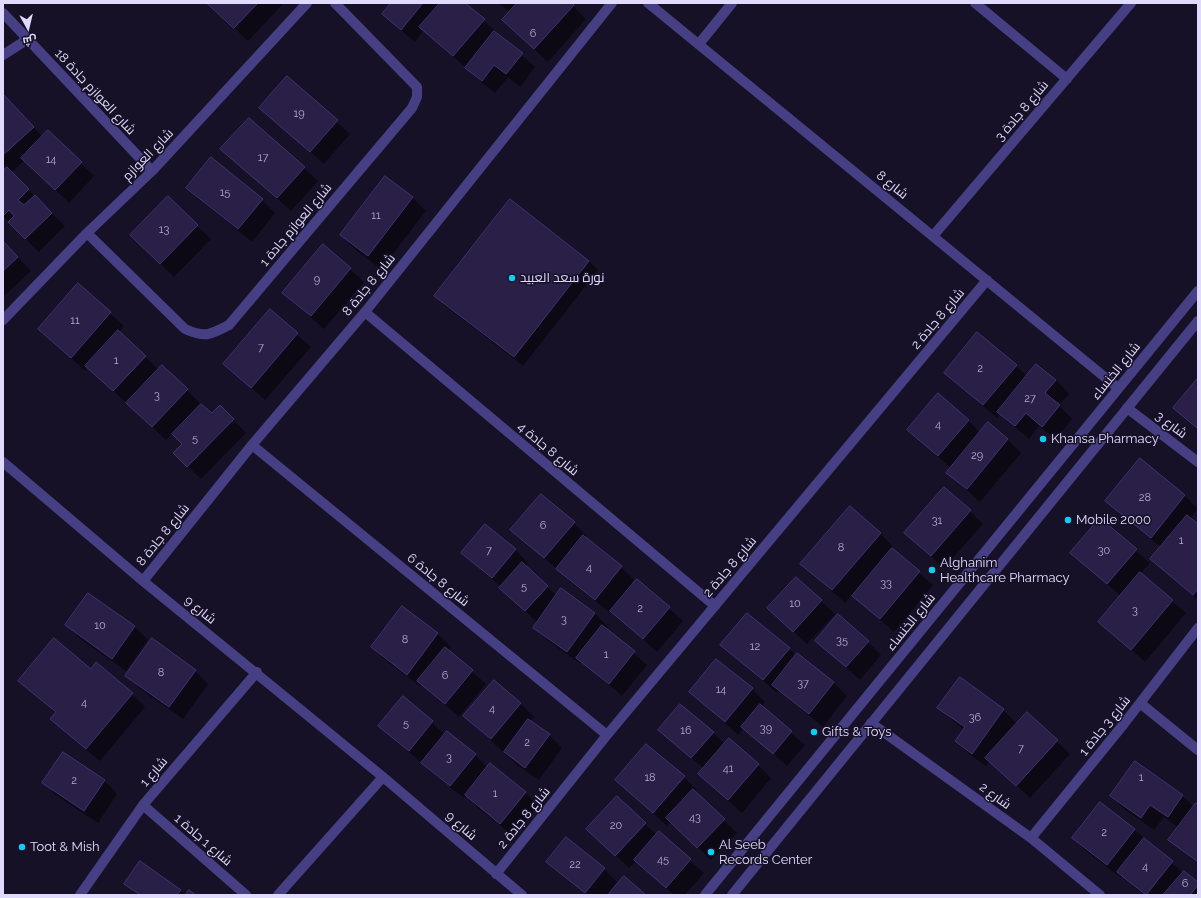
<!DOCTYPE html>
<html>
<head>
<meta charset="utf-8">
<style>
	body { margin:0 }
	#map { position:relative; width:1201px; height:898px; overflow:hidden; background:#171127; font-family:Raleway,Cairo,sans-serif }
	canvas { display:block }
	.frame { position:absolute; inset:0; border:4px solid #e0dafd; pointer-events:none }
	.north { position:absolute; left:8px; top:8px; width:40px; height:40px; -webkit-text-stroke:3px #171127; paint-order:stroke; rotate:172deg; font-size:11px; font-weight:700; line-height:16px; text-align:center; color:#e0dafd }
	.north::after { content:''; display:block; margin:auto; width:14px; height:18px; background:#e0dafd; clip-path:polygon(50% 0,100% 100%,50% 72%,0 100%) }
</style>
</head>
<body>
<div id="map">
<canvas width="1201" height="898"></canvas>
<div class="frame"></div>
<div class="north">ش</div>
</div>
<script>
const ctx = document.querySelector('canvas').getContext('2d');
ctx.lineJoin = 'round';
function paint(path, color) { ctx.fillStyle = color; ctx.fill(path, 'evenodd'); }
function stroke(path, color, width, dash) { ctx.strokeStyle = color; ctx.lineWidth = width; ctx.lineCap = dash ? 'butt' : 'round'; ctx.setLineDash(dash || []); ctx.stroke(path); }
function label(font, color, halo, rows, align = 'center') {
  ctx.font = font + ' Raleway,Cairo,sans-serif'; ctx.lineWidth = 3; ctx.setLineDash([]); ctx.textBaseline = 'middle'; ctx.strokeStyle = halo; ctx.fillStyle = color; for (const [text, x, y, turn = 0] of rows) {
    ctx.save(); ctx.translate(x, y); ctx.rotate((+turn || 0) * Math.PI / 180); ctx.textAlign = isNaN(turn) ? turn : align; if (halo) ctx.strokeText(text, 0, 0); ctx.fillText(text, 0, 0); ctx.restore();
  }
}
paint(new Path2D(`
	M208,3h76l-36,38z
	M392,3h72l71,64 -15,20 -12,-10 -13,16 -15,-12 -56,-51 -9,12 -18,-15 -14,-13z
	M498,3h72l16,16 -38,43 -45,-42 7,-8z
	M287,78l63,56 -26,30 -63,-56z
	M3,95l40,42 5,-6 46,45 -25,27 -44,-43 -14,13 54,53 -26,26 -36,-36v-43l4,-4 -4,-5z
	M222,149l82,19 14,13 -27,30z
	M188,188l74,12 13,13 -23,29 -51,-41z
	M412,197l14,14 -45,58 -27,-20 -13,-14z
	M197,226l14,13 -37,38 -30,-29z
	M3,241l28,30 -28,26z
	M323,245l41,37 -40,47 -41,-36z
	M589,261l9,9 -75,96 -79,-61 -9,-9z
	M78,285l46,41 -5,6 39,37 4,-3 50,49 8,-8 26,26 -45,46 -27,-26 9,-9 -11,-10 -6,6 -78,-73 -3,4 -46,-42z
	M270,311l41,36 -46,53 -40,-36z
	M1016,366l11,10 29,4 13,14 -10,11 13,14 -16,20 -17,-13 -10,13 -29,-25 -3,4 -52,-45z
	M1198,380v50l-24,-22z
	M968,420l12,13 27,6 14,14 -41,49 -33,-30 4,-4 -43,-38z
	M1140,460l45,36 13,13 -8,10 8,7v74l-47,-41 10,-12 -41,-33 -13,-13z
	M970,511l13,13 -39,44 -39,-35z
	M1100,519l50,44 -10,11 46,39 -41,49 -46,-40 22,-26 -50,-43z
	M574,523l13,13 -2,2 36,29 13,13 -9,12 1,1 11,-13 46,41 -26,31 -47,-42 -1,2 -38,-30 -59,-53z
	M880,533l13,14 -2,2 42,36 -39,47 -42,-37 -7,8 -43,-39z
	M515,549l13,14 -3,4 32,29 38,17 13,14 -2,2 41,36 -25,31 -40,-34 -1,2 -33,-23 -14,-14 4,-4 -24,-22 -14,-13 1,-1 -38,-34z
	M796,578l39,36 -28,30 -25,-23z
	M88,594l47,33 13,13 -22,31 -46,-32 -13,-14z
	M402,607l36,27 13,13 -3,4 38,33 -27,33 -37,-32 -1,2 -36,-27 -13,-13z
	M816,640l52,2 13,13 -21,25z
	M722,645l67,4 45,34 13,13 -24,31 -44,-37 -2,3z
	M91,670l41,24 13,13 -45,54 -35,-29 -14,-13 5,-6 -37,-32z
	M195,671l13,13 -25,35 -43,-30 -13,-14z
	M752,689l13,13 -4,5 44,38 -18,21 -43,-38 -6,7 -48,-43z
	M403,698l43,37 29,20 13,13 37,24 13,14 -24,30 -35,-27 -13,-14 -2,3 -28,-22 -56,-50z
	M520,703l14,14 -4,4 19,14 13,13 -23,32 -21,-14 -53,-50z
	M939,708l64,2 14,14 10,-11 43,41 -40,44 -40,-37 -4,5 -17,-12 -13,-13 8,-11z
	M659,730l54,3 12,11 33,21 13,13 -29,35 -43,-39 5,-5z
	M646,745l38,32 13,13 -2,3 42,40 -26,27 -40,-38 -4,4 -51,-46z
	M1135,762l48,34 11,11 4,-1v58l-29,-24 10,-12 -15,-11 -10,13 -30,-21 -13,-13z
	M104,780l13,14 -19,29 -41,-27 -13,-13z
	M1101,803l34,27 48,43 15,11v11h-54l-22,-19 -1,2 -35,-27 -13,-13z
	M645,824l12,11 2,-2 45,40 -19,22h-11l-38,-34 -7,7 -28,-26z
	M548,862l56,7 13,13 -10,13h-21z
	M126,884l54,6 5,5h-48z`), '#0007');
const building = new Path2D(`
	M207,3h51l-24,25z
	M391,3h32l-22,27 -19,-16z
	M440,3h25l20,16 -32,37 -34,-29z
	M517,3h55l2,2 -40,44 -32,-29z
	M494,31l29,22 -17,21 -12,-9 -12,16 -17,-13z
	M287,76l51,44 -28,32 -51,-44z
	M3,94l31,33 -31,28z
	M249,118l56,49 -28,31 -57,-49z
	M48,130l34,32 -27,28 -34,-32z
	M211,157l52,42 -25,30 -52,-41z
	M7,167l22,22 -11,11 6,5 11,-10 17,18 -27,26 -17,-17 6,-6 -5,-6 -6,6v-44z
	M385,176l28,21 -45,59 -28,-21z
	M168,196l30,29 -38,39 -30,-29z
	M510,199l79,62 -75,96 -80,-61z
	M3,241l15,16 -15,14z
	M323,244l28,24 -40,48 -29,-23z
	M78,283l33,29 -40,46 -33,-29z
	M270,309l28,24 -47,55 -28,-24z
	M118,330l28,26 -33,35 -28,-25z
	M977,332l40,33 -34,40 -39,-32z
	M1036,364l20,16 -11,13 15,12 -18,22 -16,-14 -11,13 -18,-14z
	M162,365l26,24 -36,38 -26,-24z
	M1198,378v49l-1,1 -24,-20z
	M938,393l31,27 -31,36 -31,-26z
	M201,404l11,9 8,-8 14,14 -47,48 -14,-14 9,-9 -10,-10z
	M988,422l20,17 -41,50 -21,-16z
	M1140,458l45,37 -34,43 -46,-37z
	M944,487l27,23 -40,46 -27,-23z
	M541,494l34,28 -31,36 -34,-28z
	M850,506l31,27 -49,57 -32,-26z
	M1187,515l11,9v65l-5,6 -43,-36z
	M1100,518l37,31 -30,35 -37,-31z
	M485,524l31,25 -24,29 -31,-25z
	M583,535l39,31 -27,34 -39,-31z
	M892,548l28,23 -40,48 -28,-23z
	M522,562l26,24 -23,25 -26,-23z
	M1140,572l33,28 -42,50 -33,-28z
	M796,577l26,23 -29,32 -26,-24z
	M637,579l33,28 -27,32 -33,-28z
	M561,588l34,25 -28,39 -34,-24z
	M88,593l47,33 -23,33 -47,-34z
	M402,606l36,27 -31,42 -36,-28z
	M747,613l43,35 -27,32 -43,-35z
	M838,614l31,27 -23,26 -31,-26z
	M602,625l33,26 -26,33 -33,-26z
	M54,638l37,31 5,-7 37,31 -47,56 -36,-30 6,-7 -38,-31z
	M152,638l44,32 -27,37 -44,-31z
	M445,647l28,23 -28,34 -28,-23z
	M797,653l37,29 -25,32 -37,-29z
	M716,659l37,29 -28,34 -36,-30z
	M960,677l44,32 -32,45 -17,-13 10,-14 -28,-19z
	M494,680l27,23 -30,36 -28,-23z
	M403,696l30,25 -24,30 -31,-25z
	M680,704l34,28 -23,26 -33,-28z
	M760,704l32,27 -19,23 -32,-27z
	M1027,712l31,28 -42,46 -31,-28z
	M528,719l22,15 -25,34 -21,-16z
	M447,731l29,23 -26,32 -29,-23z
	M729,738l30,26 -31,36 -30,-26z
	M646,744l39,32 -32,37 -38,-33z
	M63,752l42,28 -21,31 -42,-28z
	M1135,761l48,34 -15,22 -18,-12 -9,13 -31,-22z
	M490,763l36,29 -26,32 -35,-29z
	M693,789l32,30 -28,29 -31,-30z
	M617,796l29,27 -31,33 -29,-27z
	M1100,802l35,27 -28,36 -35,-27z
	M1196,803l2,2v57l-30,-22z
	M659,831l32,28 -25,29 -32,-28z
	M566,837l39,31 -20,25 -39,-31z
	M1144,838l29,23 -27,34 -29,-23z
	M140,861l41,29 -4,5h-37l-16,-11z
	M1184,871l14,11v3l-8,10h-27z
	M624,876l22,19h-38z
	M189,890l7,5h-10z`);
paint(building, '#291f47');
stroke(building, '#433272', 1);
stroke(new Path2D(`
	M648,3l470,385
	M975,3l92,76
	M3,13l149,158
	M699,44l33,-41
	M3,55l25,-16
	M87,233l98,96c20,9 25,6 44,-4l183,-217 5,-11v-10l-82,-84
	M933,236l198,-233
	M365,312l350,294
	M3,320l84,-87 65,-62 155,-168
	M1127,408l71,54
	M252,445l355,290
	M3,462l140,119 240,196 139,118
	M143,581l109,-136 113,-133 247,-309
	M1140,703l58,47
	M871,723l160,115 69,57
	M143,805l103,90
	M1031,838l92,-113 75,-97
	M496,874l111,-139 380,-455
	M80,895l63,-90 114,-133
	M278,895l105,-118`), '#463f84', 10);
stroke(new Path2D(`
	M705,895l493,-604
	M732,895l466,-574`), '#463f84', 10);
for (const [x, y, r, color] of [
	[512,278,4,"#11cdf1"],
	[1043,439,4,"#11cdf1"],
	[1068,520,4,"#11cdf1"],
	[932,570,4,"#11cdf1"],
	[814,732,4,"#11cdf1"],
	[22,847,4,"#11cdf1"],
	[711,852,4,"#11cdf1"]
]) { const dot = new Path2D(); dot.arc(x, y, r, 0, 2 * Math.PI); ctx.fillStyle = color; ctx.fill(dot); stroke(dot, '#171127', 1.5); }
label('11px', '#b2abd0', null, [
	["6",533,34],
	["19",299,114],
	["17",263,158],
	["14",51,160],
	["15",225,193],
	["11",376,216],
	["13",164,230],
	["9",317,280],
	["11",75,321],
	["7",261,348],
	["1",116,361],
	["2",980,369],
	["3",157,396],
	["27",1030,399],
	["4",938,425],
	["5",195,439],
	["29",977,456],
	["28",1145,498],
	["31",937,521],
	["6",543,526],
	["1",1181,541],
	["8",841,548],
	["7",489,551],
	["30",1104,551],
	["4",589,568],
	["33",886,584],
	["5",524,587],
	["10",795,604],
	["2",640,609],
	["3",1135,611],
	["3",564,620],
	["10",100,626],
	["8",405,640],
	["35",842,641],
	["12",755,647],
	["1",606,655],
	["8",161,673],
	["6",445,676],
	["37",803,684],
	["14",721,690],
	["4",84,703],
	["4",492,709],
	["36",975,718],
	["5",406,724],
	["39",766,729],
	["16",686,731],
	["2",527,743],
	["7",1021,749],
	["3",449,758],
	["41",728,769],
	["18",650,778],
	["1",1141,778],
	["2",74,781],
	["1",495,794],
	["43",695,818],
	["20",616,826],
	["2",1104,833],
	["45",663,860],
	["22",575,865],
	["4",1145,867],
	["6",1185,884]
]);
label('13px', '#e0dafd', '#171127', [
	["شارع العوازم جادة 18",95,92,47],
	["شارع 8 جادة 3",1022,111,-50],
	["شارع العوازم",148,155,-46],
	["شارع 8",892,185,39],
	["شارع العوازم جادة 1",296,225,-50],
	["شارع 8 جادة 8",369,285,-51],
	["شارع 8 جادة 2",938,319,-50],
	["شارع الخنساء",1116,371,-51],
	["شارع 3",1171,425,37],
	["شارع 8 جادة 4",548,449,40],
	["شارع 8 جادة 8",163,535,-51],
	["شارع 8 جادة 2",730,567,-50],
	["شارع 8 جادة 6",438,580,39],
	["شارع 9",200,610,39],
	["شارع الخنساء",911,622,-51],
	["شارع 3 جادة 1",1105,726,-51],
	["شارع 1",154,772,-49],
	["شارع 2",995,796,36],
	["شارع 8 جادة 2",524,818,-51],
	["شارع 9",461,826,41],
	["شارع 1 جادة 1",203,840,41]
]);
label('13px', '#e0dafd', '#171127', [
	["نورة سعد العبيد",520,278],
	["Khansa Pharmacy",1051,439],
	["Mobile 2000",1076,520],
	["Alghanim",940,563],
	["Healthcare Pharmacy",940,578],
	["Gifts & Toys",822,732],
	["Al Seeb",719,845],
	["Records Center",719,860],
	["Toot & Mish",30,847]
], 'left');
</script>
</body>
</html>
